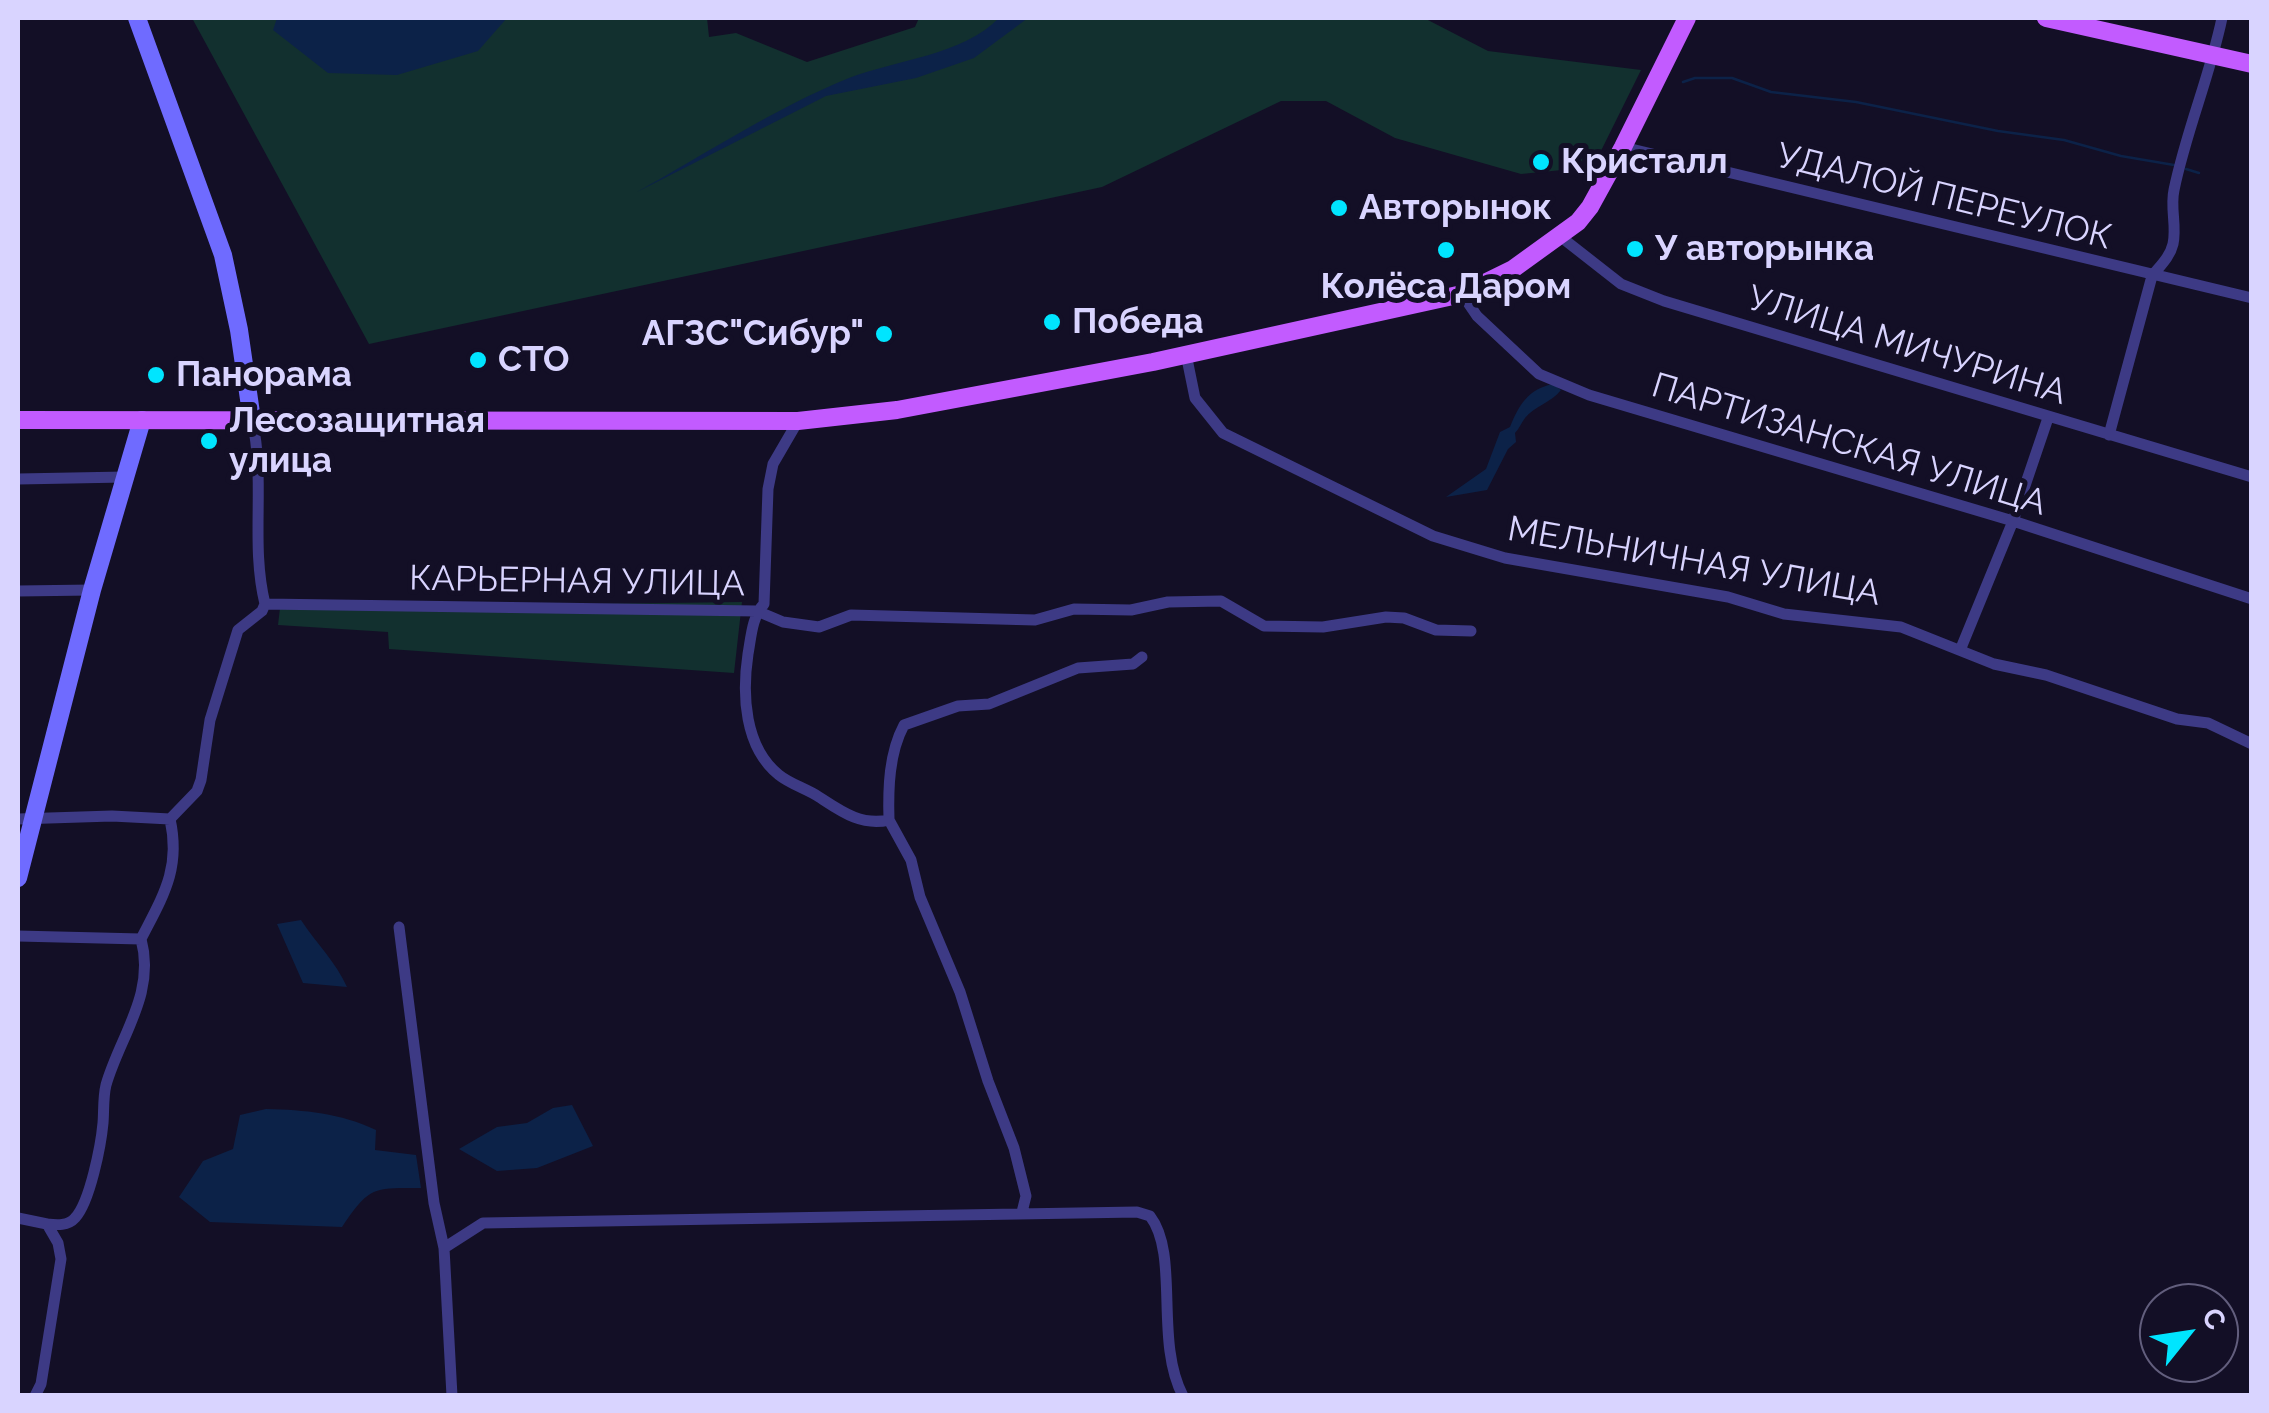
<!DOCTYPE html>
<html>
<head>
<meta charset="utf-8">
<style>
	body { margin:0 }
	#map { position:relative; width:2269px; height:1413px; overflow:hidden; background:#130f26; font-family:Raleway,sans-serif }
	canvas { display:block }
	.frame { position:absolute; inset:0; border:20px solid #d9d4ff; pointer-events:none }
	.north { position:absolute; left:2139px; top:1283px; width:100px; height:100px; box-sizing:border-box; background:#130f26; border:2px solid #625e7d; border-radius:50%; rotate:60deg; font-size:28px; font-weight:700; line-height:40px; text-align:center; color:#d9d4ff }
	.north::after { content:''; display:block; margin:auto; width:35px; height:45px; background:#00e5ff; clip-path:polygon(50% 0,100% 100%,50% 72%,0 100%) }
</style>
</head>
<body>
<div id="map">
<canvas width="2269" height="1413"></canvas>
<div class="frame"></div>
<div class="north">С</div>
</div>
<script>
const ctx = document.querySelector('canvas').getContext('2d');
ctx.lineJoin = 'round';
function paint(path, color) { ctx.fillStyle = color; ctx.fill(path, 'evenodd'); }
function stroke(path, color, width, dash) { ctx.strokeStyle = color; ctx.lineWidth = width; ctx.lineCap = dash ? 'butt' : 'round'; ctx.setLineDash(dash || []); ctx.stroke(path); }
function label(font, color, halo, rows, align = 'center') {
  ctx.font = font + ' Raleway,sans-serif'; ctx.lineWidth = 10; ctx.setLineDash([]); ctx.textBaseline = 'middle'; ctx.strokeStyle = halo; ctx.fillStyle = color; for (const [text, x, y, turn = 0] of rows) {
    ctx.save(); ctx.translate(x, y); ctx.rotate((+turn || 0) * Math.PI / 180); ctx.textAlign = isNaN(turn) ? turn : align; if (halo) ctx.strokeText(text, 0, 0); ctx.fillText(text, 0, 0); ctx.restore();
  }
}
paint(new Path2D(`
	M192,18h515l2,19 27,-4 71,29 108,-35 4,-9h505l64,33 153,19 -48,97 -72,7 -126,-36 -69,-37h-45l-179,86 -733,157z
	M742,602l-8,71 -345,-24 -1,-17 -110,-7 2,-17z`), '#12302f');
paint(new Path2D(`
	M277,18h230l-29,33 -81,24 -69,-2 -55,-43z
	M999,18h29l-54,40 -58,20 -90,18 -189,96c70,-39 138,-84 212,-114 47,-18 114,-23 150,-60z
	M1553,384l8,6c-9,12 -28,17 -36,28 -4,5 -6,11 -10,15l1,9 -8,7 -21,41 -41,7 40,-28 14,-37 10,-5c9,-22 18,-38 43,-43z
	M301,920c15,23 35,42 46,67l-44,-4 -26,-59z
	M572,1105l21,41 -56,22 -40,3 -38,-22 38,-22 30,-4 26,-15z
	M266,1109c39,1 74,4 110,21l-1,20 41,5 5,33c-47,0 -51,-3 -79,39l-132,-5 -31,-25 24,-36 30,-12 7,-34z`), '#0c2248');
stroke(new Path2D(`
	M1683,82l12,-4h37l39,14 85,10 142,29 66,9 57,16 53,9
	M2186,169l13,4`), '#0c2248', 2.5);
stroke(new Path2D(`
	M1623,147l629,151
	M1561,237l60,47 43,17 588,176
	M1462,294l15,22 62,58 50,21 424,126 239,78
	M1186,354l9,44 28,35 210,103 72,22 223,39 56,17 117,13 93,37 52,11 131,44 31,4 44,21
	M798,421l-25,43 -5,25 -4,115c-12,12 -13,34 -16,50 -6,40 -4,93 31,121 11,9 28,14 40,22 23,15 42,29 70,23l22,40 9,37 40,95 28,89 26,67 12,48 -4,16
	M2109,435l43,-159c8,-10 18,-19 21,-32 4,-18 -3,-36 1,-54 12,-59 36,-114 48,-172
	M18,479l107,-2
	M18,591l74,-1
	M265,604l492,7 26,11 36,5 32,-12 184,5 39,-11 57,1 37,-8 53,-1 43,25 59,1 63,-10 18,1 32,12 35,1
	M1961,648l52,-127 35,-103
	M18,819l94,-3 58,3
	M889,820c-1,-32 0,-67 15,-95l54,-19 31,-2 89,-36 55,-4 9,-7
	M399,927l35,276 10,45
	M18,936l123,3
	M18,1218l29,6
	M35,1396l6,-12 20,-125 -3,-16 -11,-19c10,1 21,2 28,-6 15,-16 26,-73 28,-95 1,-12 0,-26 3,-38 14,-49 50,-91 35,-146 22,-43 40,-70 29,-120l27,-28 4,-11 9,-60 28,-90 24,-19 3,-7c-15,-61 1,-123 -13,-184
	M452,1396l-8,-148 39,-25 654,-11 13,4c30,39 4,125 33,180`), '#3d3a85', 11);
stroke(new Path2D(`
	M137,18l86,237 16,75 13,90
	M18,878l74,-288 50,-170`), '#6f6bff', 18);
stroke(new Path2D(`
	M2046,18l206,46
	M18,420l780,1 99,-11 256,-48 309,-68 51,-25 65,-47 12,-15 33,-60 64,-129`), '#c25bff', 18);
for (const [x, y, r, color] of [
	[1541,162,10,"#00e5ff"],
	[1339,208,10,"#00e5ff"],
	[1635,249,10,"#00e5ff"],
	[1446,250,10,"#00e5ff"],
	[1052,322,10,"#00e5ff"],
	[884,334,10,"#00e5ff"],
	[478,360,10,"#00e5ff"],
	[156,375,10,"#00e5ff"],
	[209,441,10,"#00e5ff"]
]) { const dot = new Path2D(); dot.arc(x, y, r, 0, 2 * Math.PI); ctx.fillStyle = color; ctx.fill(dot); stroke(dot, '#130f26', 4); }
label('bold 35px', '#d9d4ff', '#130f26', [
	["Кристалл",1561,162],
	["Авторынок",1359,208],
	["У авторынка",1655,249],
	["Колёса Даром",1446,287,"center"],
	["Победа",1072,322],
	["АГЗС\"Сибур\"",864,334,"right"],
	["СТО",498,360],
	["Панорама",176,375],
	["Лесозащитная",229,421],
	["улица",229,461]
], 'left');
label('35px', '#d9d4ff', '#130f26', [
	["УДАЛОЙ ПЕРЕУЛОК",1944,197,14],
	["УЛИЦА МИЧУРИНА",1907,346,17],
	["ПАРТИЗАНСКАЯ УЛИЦА",1849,445,17],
	["МЕЛЬНИЧНАЯ УЛИЦА",1694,562,10],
	["КАРЬЕРНАЯ УЛИЦА",577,582,1]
]);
</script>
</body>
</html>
